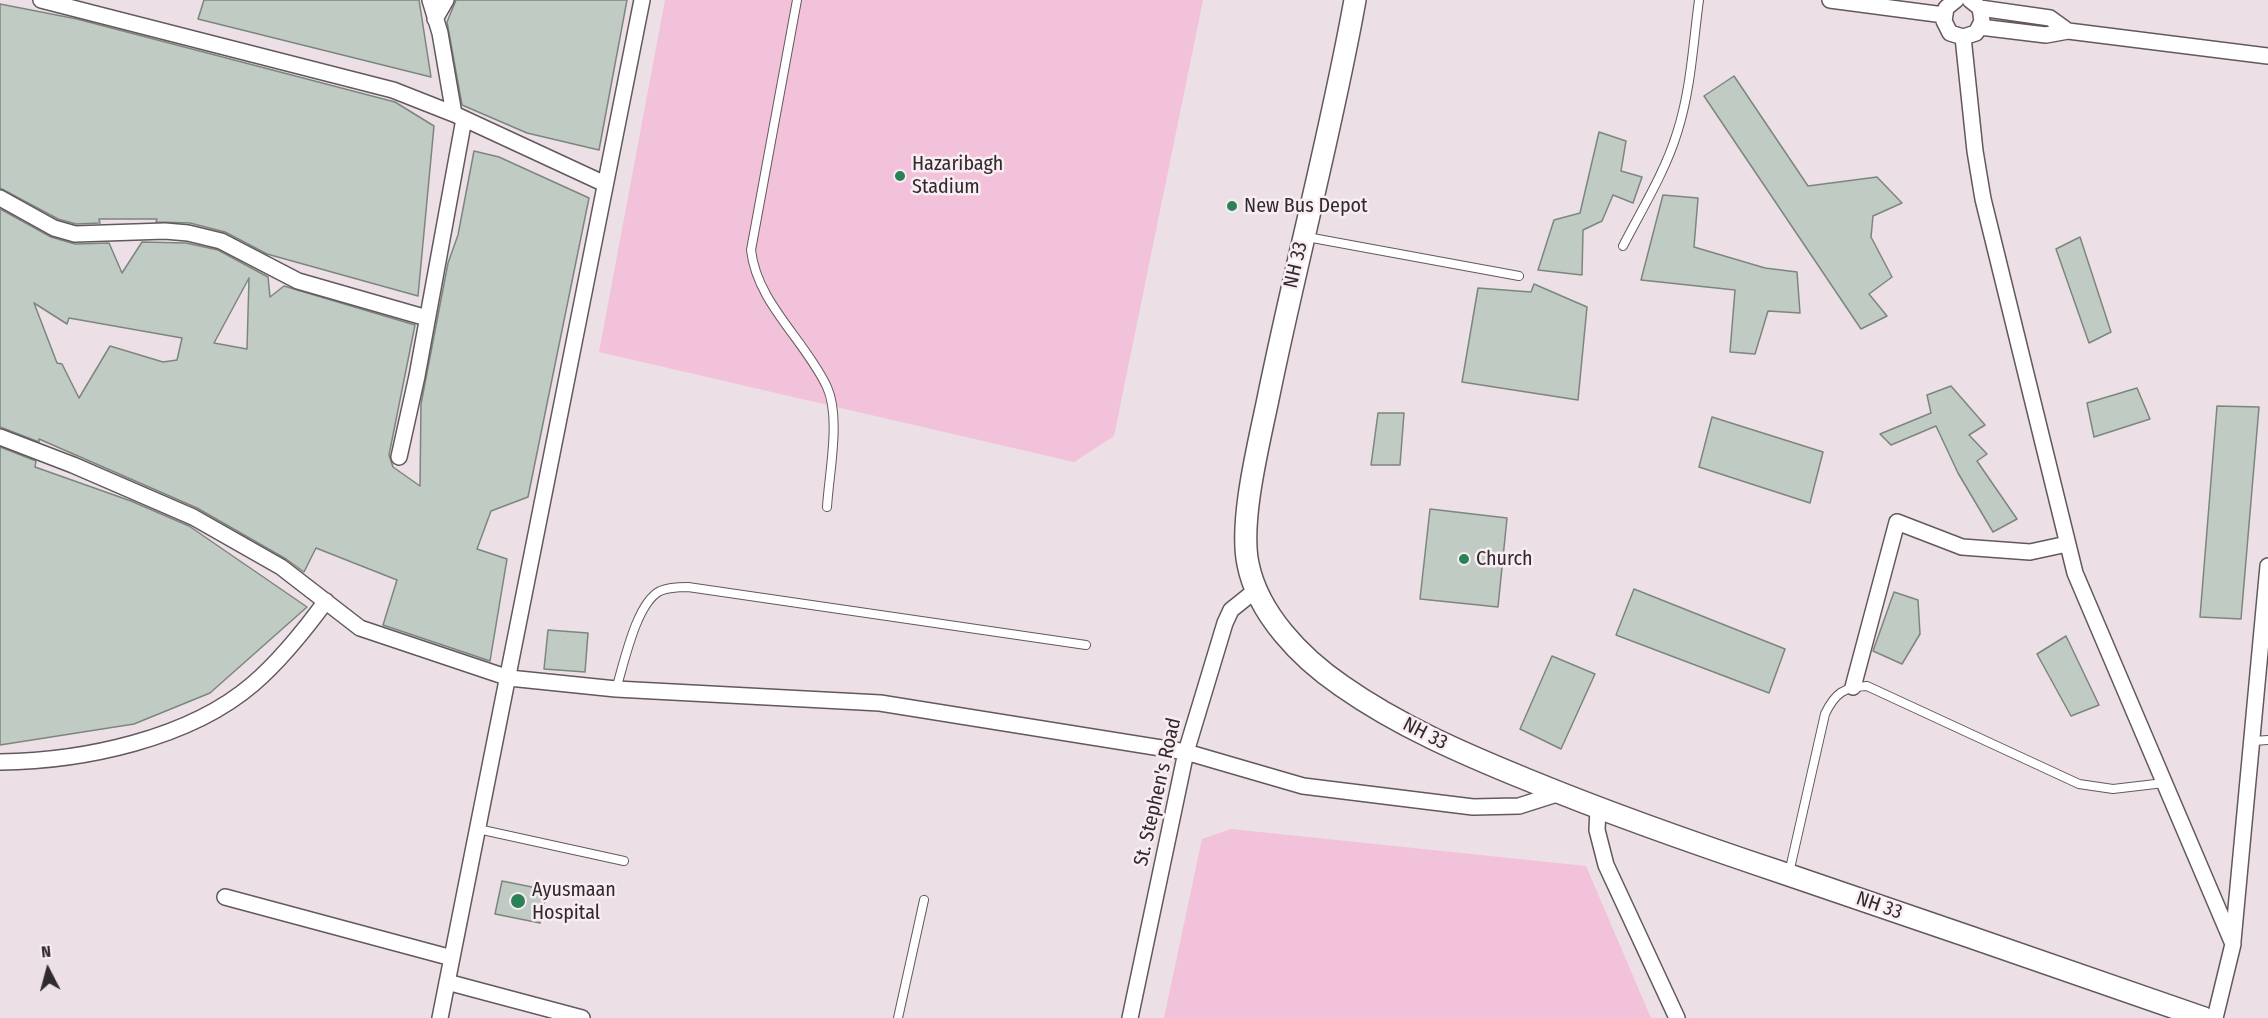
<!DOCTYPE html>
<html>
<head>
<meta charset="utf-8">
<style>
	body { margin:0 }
	#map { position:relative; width:2268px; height:1018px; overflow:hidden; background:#ecdfe5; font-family:"Fira Sans Condensed",sans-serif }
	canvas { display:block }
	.north { position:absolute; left:18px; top:940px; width:60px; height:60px; -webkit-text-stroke:4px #f9ecf2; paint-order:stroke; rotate:354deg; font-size:16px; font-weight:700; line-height:24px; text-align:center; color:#2f2a2c }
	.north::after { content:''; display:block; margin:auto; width:21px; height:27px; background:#2f2a2c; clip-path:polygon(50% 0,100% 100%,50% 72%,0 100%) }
</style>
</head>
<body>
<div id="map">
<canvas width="2268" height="1018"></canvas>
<div class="north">N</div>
</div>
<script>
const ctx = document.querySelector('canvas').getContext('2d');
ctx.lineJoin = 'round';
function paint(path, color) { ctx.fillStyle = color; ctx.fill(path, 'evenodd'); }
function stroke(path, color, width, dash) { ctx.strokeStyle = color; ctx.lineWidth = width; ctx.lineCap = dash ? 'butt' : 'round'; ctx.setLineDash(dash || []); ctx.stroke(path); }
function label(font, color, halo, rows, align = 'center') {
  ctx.font = font + ' "Fira Sans Condensed",sans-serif'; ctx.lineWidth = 5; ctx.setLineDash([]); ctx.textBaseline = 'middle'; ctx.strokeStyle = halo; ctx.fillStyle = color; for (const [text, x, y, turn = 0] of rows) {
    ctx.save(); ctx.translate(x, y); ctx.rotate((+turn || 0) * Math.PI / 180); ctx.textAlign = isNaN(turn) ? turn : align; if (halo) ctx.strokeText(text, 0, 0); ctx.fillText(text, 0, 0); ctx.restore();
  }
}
paint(new Path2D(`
	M665,0h538l-89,436 -40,26 -475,-110z
	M1231,829l355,37 65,152h-487l38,-179z`), '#f1c2da');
const building = new Path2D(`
	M204,0h215l12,77 -233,-58z
	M456,0h171l-28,150 -72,-17 -65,-28 -15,-83z
	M0,4l77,15 318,83 39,24 -16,170 -151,-42 -42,-22 -35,-9 -34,-1 1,-3h-58l1,4 -24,1 -18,-5 -58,-31z
	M1734,76l74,110 69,-9 25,26 -29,13 -2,21 21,40 -23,17 18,22 -26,13 -157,-233z
	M1599,132l27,9 -5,30 21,6 -9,26 -20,-8 -11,26 -19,9 -1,45 -44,-5 16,-50 26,-7z
	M474,151l25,6 90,41 -61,299 -37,14 -14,38 30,10 -17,102 -107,-36 14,-45 -81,-32 -12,24 -18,-13 -89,-51 -158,-69v3l-39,-15v-218l51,28 24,7 34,-1 13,30 20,-31 44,1 32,7 50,27 2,20 14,-11 131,39 -26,130 4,12 27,19 1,-82 27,-141 10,-28zM249,278l-2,71 -33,-6zM34,303l33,21 2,-6 113,20 -5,22 -14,2 -53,-16 -31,52 -17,-34 -5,-1z
	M1663,195l35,3 -4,49 71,21 32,4 3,41 -32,-2 -13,43 -25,-2 5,-62 -94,-10z
	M2080,237l31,95 -22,11 -33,-94z
	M1534,284l53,23 -9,93 -116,-18 16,-94 53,4z
	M1951,386l34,39 -16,10 18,19 -10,7 40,58 -24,13 -35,-59 -22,-47 -45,19 -11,-11 51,-21 -4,-18z
	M2137,388l13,31 -56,18 -7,-34z
	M2217,406l42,1 -18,212 -41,-2z
	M1378,413h26l-4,52h-29z
	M1712,417l111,35 -13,51 -111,-36z
	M0,447l36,14 -1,6 96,34 58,25 118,81 -97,86 -76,31 -134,21z
	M1430,509l77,9 -9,89 -78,-8z
	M1634,589l151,60 -16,44 -153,-58z
	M1894,592l24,8 2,34 -18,30 -29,-13z
	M548,630l40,3 -3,39 -41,-3z
	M2066,636l33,69 -28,11 -34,-62z
	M1552,656l43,18 -34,75 -41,-20z
	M502,881l45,9 -7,33 -45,-9z`);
paint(building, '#bfcbc3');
stroke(building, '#7c867f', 1.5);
const lane = new Path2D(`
	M797,0l-46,250c6,53 54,90 76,137 14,31 2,86 0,120
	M1307,237l212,39
	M1623,246c19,-37 42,-74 54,-113 14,-43 16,-89 22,-133
	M616,689c8,-25 20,-86 44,-98 9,-4 19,-4 28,-4l398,58
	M2253,741l15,-1
	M478,829l146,32
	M1789,873l36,-159c10,-21 19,-27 42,-28l212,98 34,5 51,-6
	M898,1018l26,-118`);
const street = new Path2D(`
	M41,0l352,90 61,24 151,70
	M430,0l10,33 14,81
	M1830,0l114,15
	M1956,0l-10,8 -2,13 6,12 13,4 13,-4 6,-12 -2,-13 -10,-8
	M1980,8l70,10 18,13
	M435,19l11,-19
	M1980,27l66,8 22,-4 200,25
	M1963,37l12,114 8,48 92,374 158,371 -18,74
	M0,198l54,30 21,6 90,-3 23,2 33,8 77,40 129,37
	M0,437l73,28 120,52 88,50 79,61 149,50 107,11 264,14 306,49 117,34 170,21 46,-1 41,-13
	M399,457l18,-81 47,-257
	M1853,687l44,-165 65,25 68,5 37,-8
	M0,762c83,-1 189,-23 253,-78 28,-24 51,-53 73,-83
	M1598,809l-1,21 9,35 71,153
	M225,897l227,61
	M2233,941l35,-375
	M447,982l135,36
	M440,1018l202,-1018
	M1130,1018l56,-266 39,-129 6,-13 25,-20`);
const secondary = new Path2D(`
	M1355,0c-24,134 -60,266 -87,399 -9,44 -29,122 -20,165 10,50 53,94 94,122 57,40 122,68 186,94 85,35 171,65 258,94 140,47 278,96 418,144`);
stroke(lane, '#62585d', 10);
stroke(street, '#62585d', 18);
stroke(secondary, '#62585d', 24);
stroke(lane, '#fff', 8);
stroke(street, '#fff', 15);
stroke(secondary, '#fff', 21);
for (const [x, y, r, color] of [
	[900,176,6,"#2b8256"],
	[1232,206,6,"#2b8256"],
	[1464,559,6,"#2b8256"],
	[518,901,8,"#2b8256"]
]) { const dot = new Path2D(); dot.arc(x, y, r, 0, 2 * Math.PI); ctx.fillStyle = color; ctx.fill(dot); stroke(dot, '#f9ecf2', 2); }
label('20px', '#2f2a2c', '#f9ecf2', [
	["Hazaribagh",912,164],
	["Stadium",912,187],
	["New Bus Depot",1244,206],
	["Church",1476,559],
	["Ayusmaan",532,890],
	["Hospital",532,913]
], 'left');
label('20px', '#2f2a2c', '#f9ecf2', [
	["NH 33",1296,265,-77],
	["NH 33",1425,734,27],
	["St. Stephen's Road",1158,792,-77],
	["NH 33",1879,906,19]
]);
</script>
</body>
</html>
